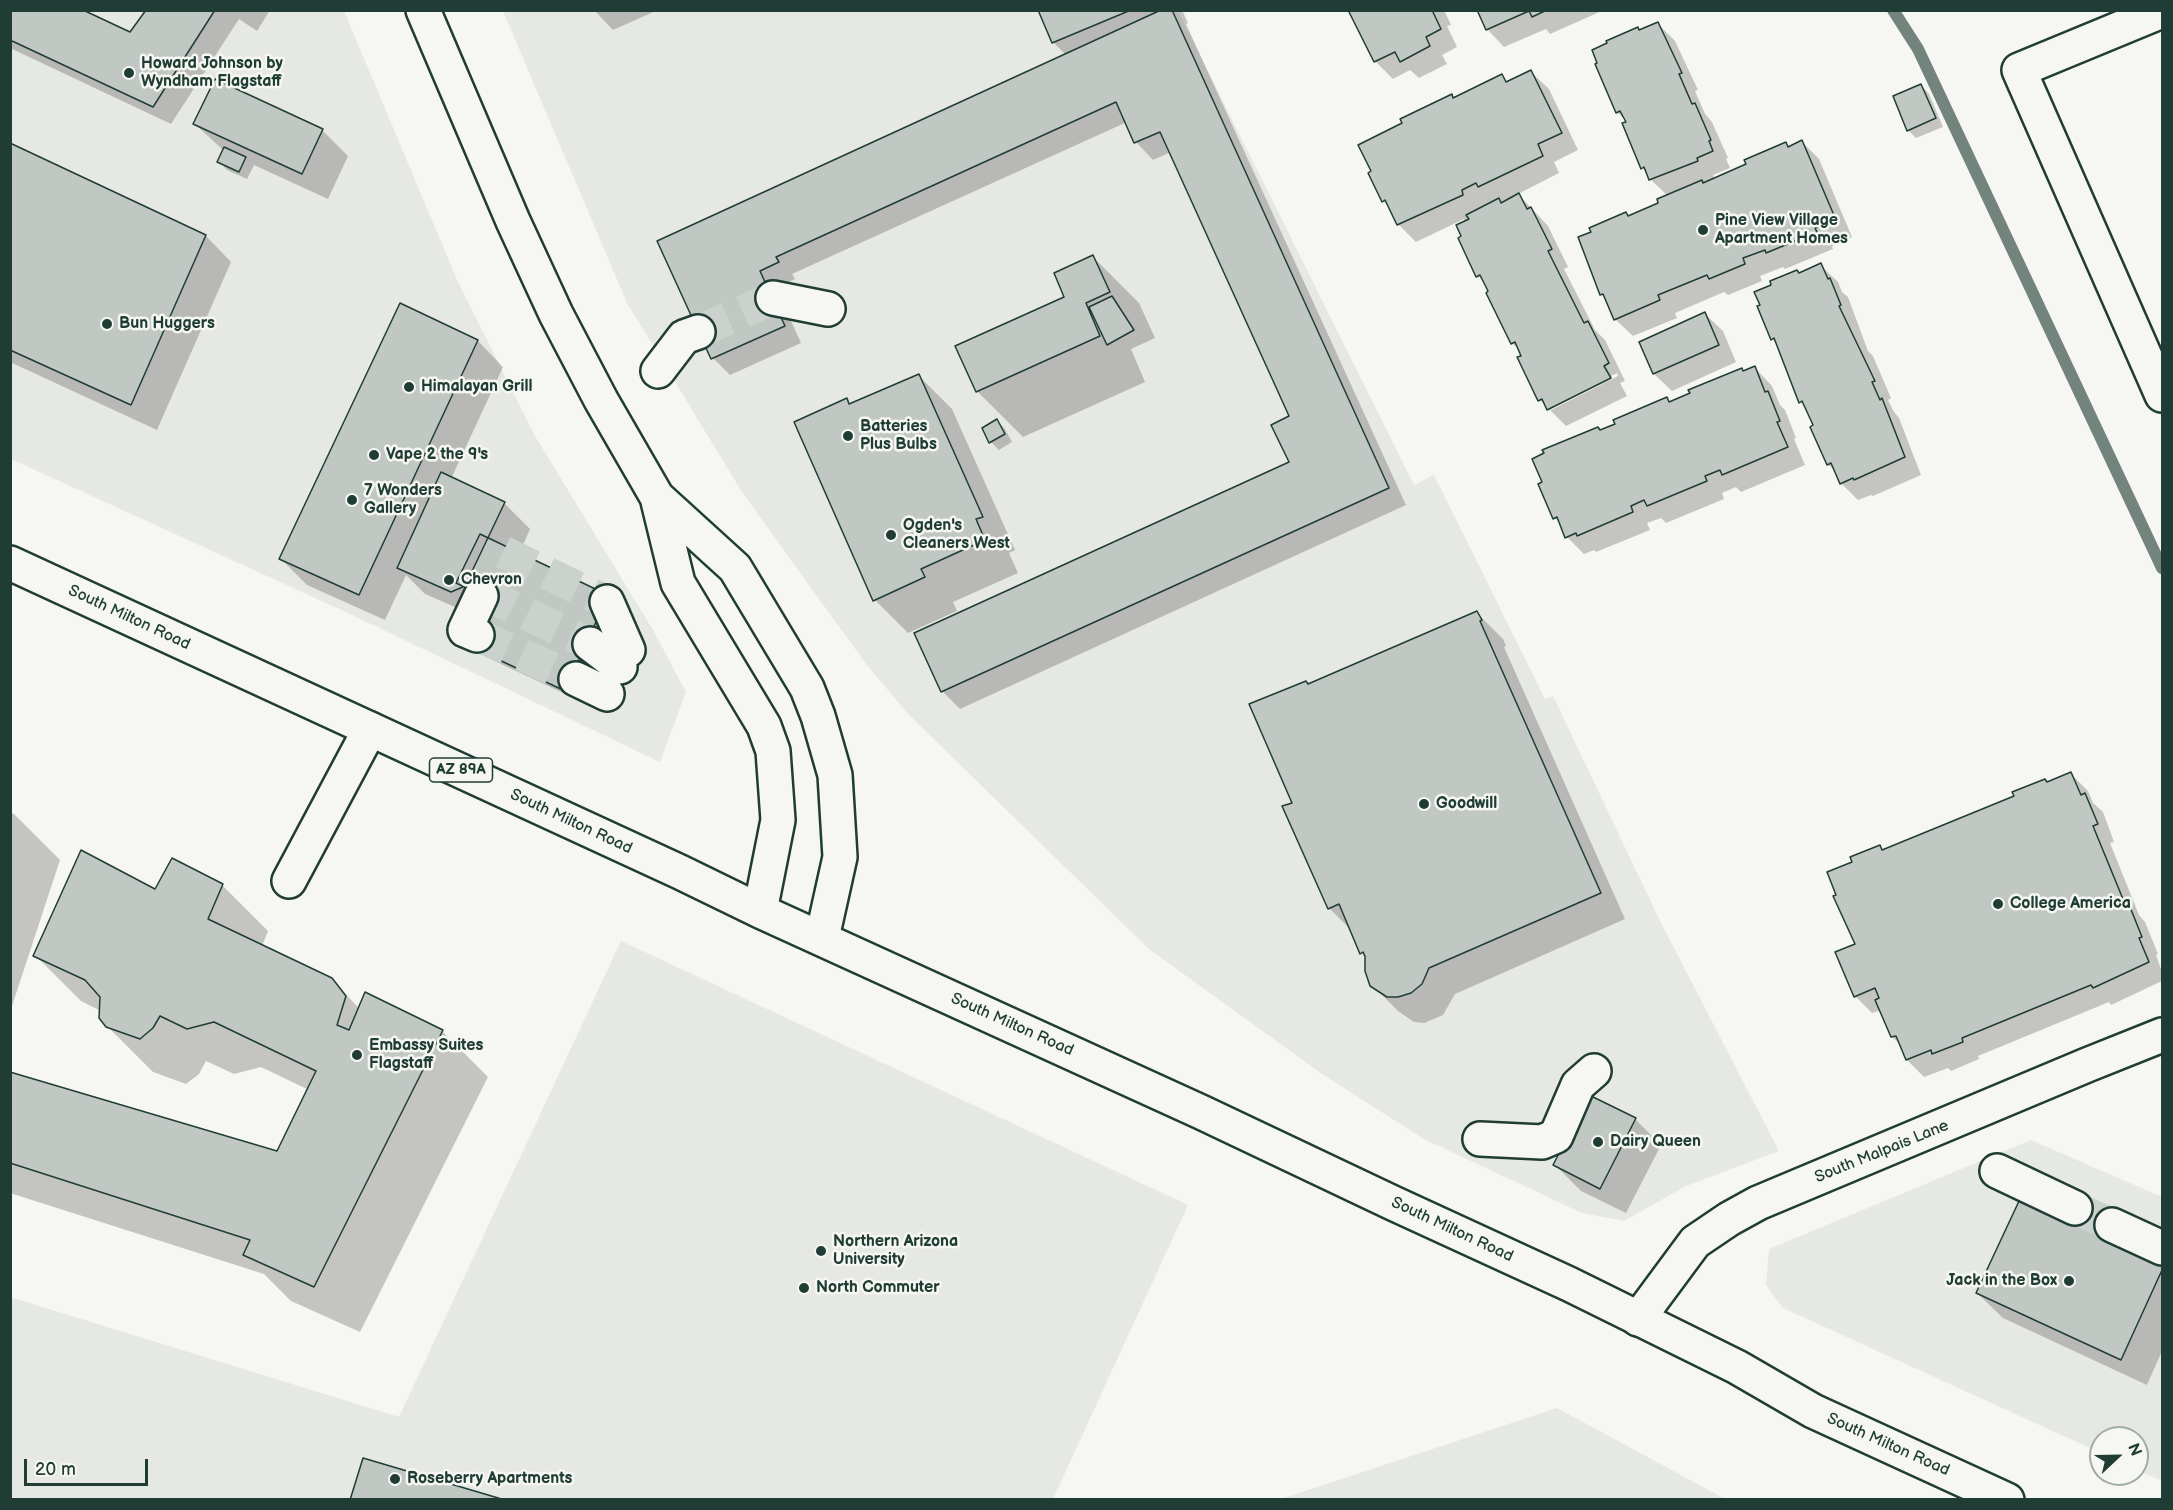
<!DOCTYPE html>
<html>
<head>
<meta charset="utf-8">
<style>
	body { margin:0 }
	#map { position:relative; width:2173px; height:1510px; overflow:hidden; background:#f6f6f2; font-family:"Balsamiq Sans",sans-serif }
	canvas { display:block }
	.frame { position:absolute; inset:0; border:12px solid #1f3d34; pointer-events:none }
	.north { position:absolute; left:2089px; top:1426px; width:60px; height:60px; box-sizing:border-box; background:#f6f6f2; border:2px solid #a0aca6; border-radius:50%; rotate:68deg; font-size:16px; font-weight:700; line-height:24px; text-align:center; color:#1f3d34 }
	.north::after { content:''; display:block; margin:auto; width:21px; height:27px; background:#1f3d34; clip-path:polygon(50% 0,100% 100%,50% 72%,0 100%) }
	.scale { position:absolute; left:24px; top:1459px; width:124px; height:27px; box-sizing:border-box; border:3px solid #1f3d34; border-top:0; padding-left:8px; font-size:18px; line-height:21px; white-space:nowrap; color:#1f3d34; -webkit-text-stroke:4px #f6f6f2; paint-order:stroke }
</style>
</head>
<body>
<div id="map">
<canvas width="2173" height="1510"></canvas>
<div class="frame"></div>
<div class="north">N</div>
<div class="scale">20 m</div>
</div>
<script>
const ctx = document.querySelector('canvas').getContext('2d');
ctx.lineJoin = 'round';
function paint(path, color) { ctx.fillStyle = color; ctx.fill(path, 'evenodd'); }
function stroke(path, color, width, dash) { ctx.strokeStyle = color; ctx.lineWidth = width; ctx.lineCap = dash ? 'butt' : 'round'; ctx.setLineDash(dash || []); ctx.stroke(path); }
function label(font, color, halo, rows, align = 'center') {
  ctx.font = font + ' "Balsamiq Sans",sans-serif'; ctx.lineWidth = 5; ctx.setLineDash([]); ctx.textBaseline = 'middle'; ctx.strokeStyle = halo; ctx.fillStyle = color; for (const [text, x, y, turn = 0] of rows) {
    ctx.save(); ctx.translate(x, y); ctx.rotate((+turn || 0) * Math.PI / 180); ctx.textAlign = isNaN(turn) ? turn : align; if (halo) ctx.strokeText(text, 0, 0); ctx.fillText(text, 0, 0); ctx.restore();
  }
}
paint(new Path2D(`
	M11,11h333l114,271 77,154 118,194 33,62 -26,70 -310,-148 -339,-155z
	M503,11h675l236,474 20,-10 111,224 8,-3 107,225 119,230 -93,35 -62,35 -42,-8 -158,-74 -102,-65 -173,-125 -241,-235 -42,-50 -124,-172 -115,-189z
	M621,941l567,264 -135,294h-1042l-1,-202 389,120z
	M2031,1140l131,57v284l-25,-11v-32h-36v15l-318,-145 -17,-23 3,-36z
	M1557,1408l168,91h-444z`), '#e6e8e4');
paint(new Path2D(`
	M10,10l121,24 17,-24h122l-13,21 -18,-12 -68,105 -161,-76z
	M594,10h64l-45,20z
	M1039,10h143l6,13 -2,1 220,481 -446,204 -18,-18 349,-228v-46l-120,-265 -18,8 -17,-18 -9,-20 -335,152 3,5 -19,9 25,55 -71,32 -17,-17 -54,-117 407,-186 -12,-12z
	M1350,10h94l7,15 -4,1 10,21 -15,8 5,9 -28,14 -9,-8 -17,9 -18,-18z
	M1479,10h125l-54,24 -4,-5 -42,18 -17,-18z
	M1658,24l17,17 23,49 -3,1 10,23 7,8 16,36 -2,1 4,9 -17,7 2,4 33,-14 38,-21 3,4 13,-6 17,17 33,78 -20,9 1,3 -48,20 -2,-2 -23,9 2,5 -34,14 -4,-3 -49,21 2,5 -44,18 -18,-17 -8,-20 -6,-5 -8,-61 33,-20 3,4 31,-13 8,-8 -18,-17 -7,-11 -15,-46 -11,-10 23,-80z
	M1531,72l18,17 29,61 -24,12 5,11 -41,21 30,32 20,41 -4,2 31,61 10,10 20,41 -5,2 7,13 -61,30 -26,-26 -19,-49 -9,-8 -25,-58 -9,-9 -15,-39 1,-18 -48,23 -17,-17 -8,-17 -8,-7 21,-77 47,-28 4,3 47,-23 6,6zM1617,373l1,3 -67,34 -2,-3z
	M1921,85l8,9 14,33 -27,11 -8,-8z
	M195,124l127,6 26,26 -20,43 -74,-34 -7,14 -20,-9 -8,-9 5,-10z
	M10,145l196,91 25,26 -74,168 -147,-68z
	M1093,257l46,46 16,35 -24,11 14,33 -122,55 -46,-46 89,-94z
	M1820,265l18,17 4,10 6,5 20,54 5,5 18,42 -3,2 6,12 5,6 22,57 -48,21 -2,-1 -13,5 -17,-17 -4,-10 -9,-9 -20,-54 -8,-8 -22,-57 -6,-6 27,-65z
	M400,305l78,36 25,26 -52,112 53,24 26,26 -11,25 96,50 -41,94 -88,-41 -8,-9 19,-43 -3,-1 -16,13 -53,-23 -19,-19 -21,45 -78,-35 -26,-26z
	M1705,314l18,17 13,31 -64,29 -18,-17 -13,-31z
	M1755,368l17,18 8,19 5,5 11,28 -2,1 11,26 -64,27 -5,-5 -14,6 2,6 -58,24 -5,-5 -14,5 3,7 -54,22 -2,-2 -10,4 -17,-17 -5,-11 -7,-8 46,-87 66,-32 4,4 71,-33 2,2z
	M918,375l34,34 63,141 -6,3 9,20 -65,29 4,9 -49,22 -33,-33 -29,-200 5,5z
	M997,421l8,8 7,13 -13,8 -8,-8 -7,-14z
	M1477,613l26,26 3,7 -2,1 121,272 -170,75 -12,21 -19,8 -10,-1 -16,-11 -26,-26 -7,-28 -4,-4 -10,-23 -22,-22 -35,-105 15,-118z
	M2071,774l17,17 5,12 10,9 11,30 -4,1 29,72 6,7 13,32 -2,1 6,17v9l-51,24 -2,-3 -131,54 1,3 -28,12 -3,-3 -24,9 -17,-17 -6,-15 -9,-8 -11,-27 -9,3 -17,-17 2,-51 -19,-49 16,-33 26,-17 4,5z
	M10,813l4,1 46,46 -50,152z
	M222,885l46,46 -6,15 69,33 29,30 82,22 46,46 -128,255 -69,-31 -27,-27 -254,-81v-120l268,80 31,-63 -48,-23 -27,7 -28,-13 -7,13 -13,10 -33,-12 -46,-46 -6,-15 -20,-10 -46,-46 121,-64z
	M1635,1119l26,26 -35,68 -45,-22 -26,-26z
	M2134,1253l28,13v85l-15,34 -144,-67 -26,-25z`), '#0003');
stroke(new Path2D(`
	M1893,10l25,39 244,519`), '#72847d', 12);
const building = new Path2D(`
	M10,10h73l47,22 16,-22h69l-62,97 -143,-67z
	M1038,10h93l-79,33z
	M1161,10h11l217,478 -448,204 -27,-59 375,-171 -18,-37 18,-9 -129,-284 -26,11 -18,-41 -340,155 3,5 -19,9 25,55 -74,33 -54,-118z
	M1348,10h84l9,19 -15,8 4,9 -30,16 -5,-10 -21,10z
	M1477,10h70l-15,7 -3,-6 -43,19z
	M1658,22l24,51 -3,1 13,30 3,-1 16,37 -2,1 4,10 -16,7 1,3 -49,19 -5,-13 -3,2 -19,-46 4,-1 -6,-11 -4,2 -21,-49 2,-1 -5,-13 15,-7 -1,-2 32,-14 1,3z
	M1531,70l31,63 -24,11 5,12 -65,31 -2,-4 -14,7 1,5 -66,30 -12,-25 -3,2 -14,-29 3,-2 -13,-26 44,-22 -2,-4 52,-25 1,4 49,-24 4,8z
	M215,79l108,50 -21,45 -109,-50z
	M1921,84l15,34 -29,13 -14,-35z
	M1802,140l34,80 -21,8 2,4 -51,21 -1,-3 -22,8 2,6 -36,15 -2,-4 -49,20 2,5 -46,20 -11,-26 -3,1 -22,-58 13,-5 -2,-4 37,-16 2,4 30,-13 -1,-4 45,-19 1,3 43,-19 -2,-4 42,-18 2,5z
	M10,143l196,92 -75,170 -121,-55z
	M224,147l22,10 -7,15 -22,-10z
	M1519,193l8,16 4,-2 21,42 -4,2 36,72 4,-2 21,42 -5,3 7,12 -64,32 -5,-11 -4,2 -21,-44 4,-1 -6,-14 -4,2 -25,-51 2,-2 -8,-16 -4,2 -18,-39 3,-2 -5,-11 13,-6 -3,-4 33,-17 2,5z
	M1093,255l17,37 -24,11 14,33 -124,56 -21,-46 109,-49 -10,-24z
	M1821,263l7,16 2,-1 11,27 -2,1 36,75 -3,1 8,18 2,-2 23,59 -51,23 -1,-2 -13,6 -9,-21 -4,2 -17,-38 3,-2 -11,-24 -3,2 -25,-65 -3,2 -14,-34 3,-1 -6,-13 17,-7 -1,-4 27,-11 2,3z
	M1112,296l22,34 -27,15 -18,-38z
	M400,303l78,37 -119,255 -80,-36z
	M1705,312l14,33 -66,29 -14,-32z
	M1755,366l10,26 3,-1 12,30 -3,1 11,25 -66,28 -2,-5 -15,6 2,5 -60,25 -3,-6 -13,6 2,6 -56,24 -1,-3 -11,5 -8,-21 -4,2 -15,-35 4,-2 -10,-23 12,-6 -2,-3 56,-23 2,3 15,-6 -2,-4 54,-23 2,5 21,-9 -2,-3 54,-22 1,3z
	M919,374l64,143 -7,2 9,21 -64,29 4,8 -52,24 -79,-179 53,-24 2,6z
	M997,419l8,15 -16,9 -7,-15z
	M441,472l64,30 -40,84 -14,6 -54,-24z
	M480,534l128,61 -43,96 -89,-42 21,-47 -41,-19z
	M1477,611l5,9 -2,1 121,272 -172,75 -7,16 -11,9 -13,4h-11l-17,-11 -5,-15v-15l-2,-4 -3,2 -21,-50 -11,5 -46,-103 10,-3 -43,-99 57,-23 2,3z
	M2071,772l10,23 4,-2 13,31 -5,2 32,78 3,-2 14,35 -3,1 10,24 -56,26 -2,-3 -129,53 1,4 -31,12 -1,-4 -25,10 -10,-24 -5,1 -16,-37 4,-2 -4,-10 -21,9 -19,-45 20,-8 -22,-48 3,-1 -9,-23 25,-10 -2,-5 30,-12 2,5 132,-54 -2,-4 33,-13 2,3z
	M81,850l74,39 17,-31 51,26 -15,35 124,59 14,18 -9,29 12,5 16,-38 78,38 -129,257 -71,-32 7,-15 -240,-77v-91l267,79 39,-80 -102,-49 -27,7 -27,-13 -7,12 -13,11 -34,-12 -7,-9 1,-21 -15,-17 -52,-24z
	M1589,1095l47,23 -36,71 -47,-24z
	M2082,1197l33,16 -11,24 58,28v5l-41,90 -145,-67 44,-94z
	M363,1458l142,42h-155z`);
paint(building, '#c1c8c3');
stroke(building, '#1f3d34', 1.5);
stroke(new Path2D(`
	M698,332l75,-34
	M503,552l104,50
	M483,593l107,51
	M477,635l99,44
	M2075,1208l37,17`), '#cbd1cc', 33, [33, 16]);
const minor = new Path2D(`
	M2162,11l-143,59 143,325
	M773,298l55,11
	M658,371l26,-34 14,-5
	M607,602l21,48
	M477,635l-12,-5 16,-34
	M590,644l30,23
	M576,679l31,15
	M289,881l81,-152
	M1480,1139l62,3 14,-6 22,-51 16,-14
	M1997,1171l78,37
	M2112,1225l50,23
	M1638,1319l57,-77 34,-23 29,-16 329,-138 75,-30`);
const major = new Path2D(`
	M423,10l90,211 43,93 45,86 56,97 21,86 86,143 9,25 5,69 -18,91
	M657,497l78,71 72,120 11,28 17,59 5,82 -18,81
	M10,563l670,309 80,39 441,201 194,92 174,80 168,83 76,44 194,89`);
stroke(minor, '#1f3d34', 38);
stroke(major, '#1f3d34', 38);
stroke(minor, '#f6f6f2', 33);
stroke(major, '#f6f6f2', 33);
for (const [x, y, r, color] of [
	[129,73,6,"#1f3d34"],
	[1703,230,6,"#1f3d34"],
	[107,324,6,"#1f3d34"],
	[409,387,6,"#1f3d34"],
	[848,436,6,"#1f3d34"],
	[374,455,6,"#1f3d34"],
	[352,500,6,"#1f3d34"],
	[891,535,6,"#1f3d34"],
	[449,580,6,"#1f3d34"],
	[1424,804,6,"#1f3d34"],
	[1998,904,6,"#1f3d34"],
	[357,1055,6,"#1f3d34"],
	[1598,1142,6,"#1f3d34"],
	[821,1251,6,"#1f3d34"],
	[2069,1281,6,"#1f3d34"],
	[804,1288,6,"#1f3d34"],
	[395,1479,6,"#1f3d34"]
]) { const dot = new Path2D(); dot.arc(x, y, r, 0, 2 * Math.PI); ctx.fillStyle = color; ctx.fill(dot); stroke(dot, '#f6f6f2', 2); }
for (const [x, y, w] of [
	[461,770,63]
]) { const box = new Path2D(); box.roundRect(x - w / 2, y - 12, w, 24, 4.5); ctx.fillStyle = '#f6f6f2'; ctx.fill(box); stroke(box, '#1f3d34', 1.5); }
label('bold 15px', '#1f3d34', null, [
	["AZ 89A",461,770]
]);
label('bold 16px', '#1f3d34', '#f6f6f2', [
	["Howard Johnson by",141,64],
	["Wyndham Flagstaff",141,82],
	["Pine View Village",1715,221],
	["Apartment Homes",1715,239],
	["Bun Huggers",119,324],
	["Himalayan Grill",421,387],
	["Batteries",860,427],
	["Plus Bulbs",860,445],
	["Vape 2 the 9's",386,455],
	["7 Wonders",364,491],
	["Gallery",364,509],
	["Ogden's",903,526],
	["Cleaners West",903,544],
	["Chevron",461,580],
	["Goodwill",1436,804],
	["College America",2010,904],
	["Embassy Suites",369,1046],
	["Flagstaff",369,1064],
	["Dairy Queen",1610,1142],
	["Northern Arizona",833,1242],
	["University",833,1260],
	["Jack in the Box",2057,1281,"right"],
	["North Commuter",816,1288],
	["Roseberry Apartments",407,1479]
], 'left');
label('16px', '#1f3d34', '#f6f6f2', [
	["South Milton Road",129,618,25],
	["South Milton Road",571,822,25],
	["South Milton Road",1012,1025,24],
	["South Malpais Lane",1882,1152,-22],
	["South Milton Road",1452,1230,25],
	["South Milton Road",1888,1445,24]
]);
</script>
</body>
</html>
